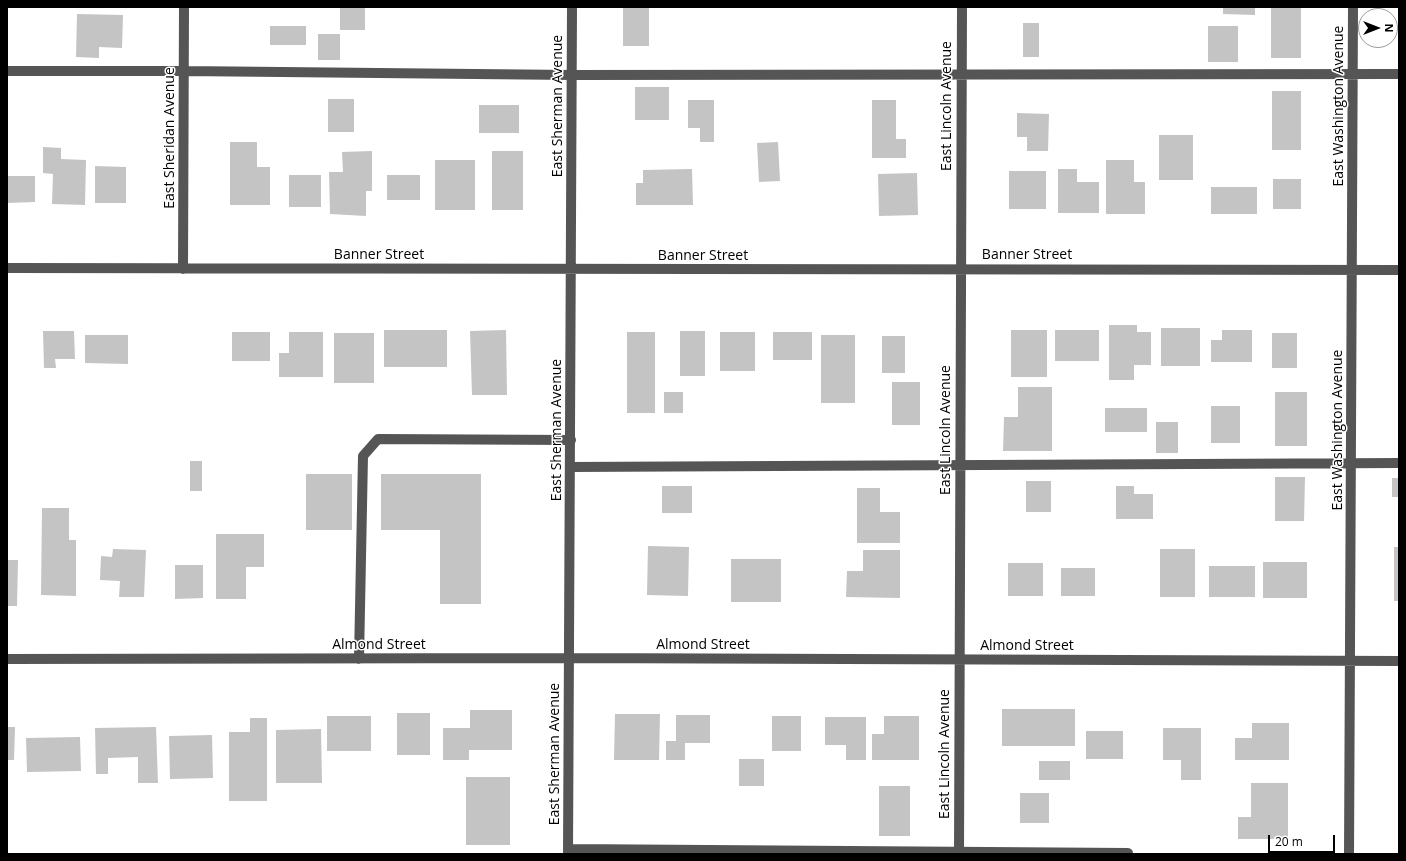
<!DOCTYPE html>
<html>
<head>
<meta charset="utf-8">
<style>
	body { margin:0 }
	#map { position:relative; width:1406px; height:861px; overflow:hidden; background:#fff; font-family:"Open Sans",sans-serif }
	canvas { display:block }
	.frame { position:absolute; inset:0; border:8px solid #000; pointer-events:none }
	.north { position:absolute; left:1358px; top:8px; width:40px; height:40px; box-sizing:border-box; background:#fff; border:1px solid #999; border-radius:50%; rotate:90deg; font-size:11px; font-weight:700; line-height:16px; text-align:center; color:#000 }
	.north::after { content:''; display:block; margin:auto; width:14px; height:18px; background:#000; clip-path:polygon(50% 0,100% 100%,50% 72%,0 100%) }
	.scale { position:absolute; left:1268px; top:835px; width:67px; height:18px; box-sizing:border-box; border:2px solid #000; border-top:0; padding-left:5px; font-size:12px; line-height:14px; white-space:nowrap; color:#000; -webkit-text-stroke:3px #fff; paint-order:stroke }
</style>
</head>
<body>
<div id="map">
<canvas width="1406" height="861"></canvas>
<div class="frame"></div>
<div class="north">N</div>
<div class="scale">20 m</div>
</div>
<script>
const ctx = document.querySelector('canvas').getContext('2d');
ctx.lineJoin = 'round';
function paint(path, color) { ctx.fillStyle = color; ctx.fill(path, 'evenodd'); }
function stroke(path, color, width, dash) { ctx.strokeStyle = color; ctx.lineWidth = width; ctx.lineCap = dash ? 'butt' : 'round'; ctx.setLineDash(dash || []); ctx.stroke(path); }
function label(font, color, halo, rows, align = 'center') {
  ctx.font = font + ' "Open Sans",sans-serif'; ctx.lineWidth = 3; ctx.setLineDash([]); ctx.textBaseline = 'middle'; ctx.strokeStyle = halo; ctx.fillStyle = color; for (const [text, x, y, turn = 0] of rows) {
    ctx.save(); ctx.translate(x, y); ctx.rotate((+turn || 0) * Math.PI / 180); ctx.textAlign = isNaN(turn) ? turn : align; if (halo) ctx.strokeText(text, 0, 0); ctx.fillText(text, 0, 0); ctx.restore();
  }
}
paint(new Path2D(`
	M340,7h25v23h-25z
	M623,7h26v39h-26z
	M1223,7h32v8l-32,-1z
	M1271,7h30v51h-30z
	M77,14l46,1 -1,33 -23,-1v11l-23,-1z
	M1023,23h16v34h-16z
	M270,26h36v19h-36z
	M1208,26h30v36h-30z
	M318,34h22v26h-22z
	M635,87h34v33h-34z
	M1272,91h29v59h-29z
	M328,99h26v33h-26z
	M688,100h26v42h-14v-14h-12z
	M872,100h24v39h10v19h-34z
	M479,105h40v28h-40z
	M1017,113l32,1 -1,37h-21v-14h-10z
	M1159,135h34v45h-34z
	M230,142h27v25h13v38h-40z
	M778,142l2,39 -21,1 -2,-39z
	M43,147l18,1v11l25,1 -1,45 -33,-1 1,-30 -10,-1z
	M372,151v40h-6v25l-36,-2 -1,-42h14l-1,-20z
	M492,151h31v59h-31z
	M435,160h40v50h-40z
	M1106,160h28v22h11v32h-39z
	M95,166l31,1v36h-31z
	M692,169l1,36h-57v-22h7v-13z
	M1058,169h19v13h22v31h-41z
	M1009,171h37v38h-37z
	M917,173l1,42 -39,1 -1,-42z
	M289,175h32v32h-32z
	M387,175h33v25h-33z
	M7,176h28v26l-28,1z
	M1273,179h28v30h-28z
	M1211,187h46v27h-46z
	M1109,325h28v7h14v33h-17v15h-25z
	M1161,328h39v38h-39z
	M384,330h63v37h-63z
	M506,330l1,65h-35l-2,-64z
	M1011,330h36v47h-36z
	M1055,330h44v31h-44z
	M1222,330h30v32h-41v-22h11z
	M43,331h31l1,28h-20l1,9h-12z
	M680,331h25v45h-25z
	M232,332h38v29h-38z
	M289,332h34v45h-44v-24h10z
	M627,332h28v81h-28z
	M720,332h35v39h-35z
	M773,332h39v28h-39z
	M334,333h40v50h-40z
	M1272,333h25v35h-25z
	M85,335h43v29l-43,-1z
	M821,335h34v68h-34z
	M882,336h23v37h-23z
	M892,382h28v43h-28z
	M1018,387h34v64h-49l1,-34h14z
	M664,392h19v21h-19z
	M1275,392h32v54h-32z
	M1211,406h29v37h-29z
	M1105,408h42v24h-42z
	M1156,422h22v31h-22z
	M190,461h12v30h-12z
	M306,474h46v56h-46z
	M381,474h100v130h-41v-74h-59z
	M1275,477h30l-1,44h-29z
	M1392,478h7v19h-7z
	M1026,481h25v31h-25z
	M662,486h30v27h-30z
	M1116,486h18v8h19v25h-37z
	M857,488h23v24h20v31h-43z
	M42,508h27v32h7v56l-35,-1z
	M216,534h48v33h-18v32h-30z
	M648,546l41,1 -1,49 -41,-1z
	M1394,547h5v54h-5z
	M113,549l33,1 -2,47h-25l1,-16 -20,-1 1,-24 11,1z
	M1160,549h35v48h-35z
	M863,550h37v48l-54,-1 1,-26h16z
	M731,559h50v43h-50z
	M7,560h11l-1,46h-10z
	M1263,562h44v36h-44z
	M1008,563h35v33h-35z
	M175,565h28v33l-28,1z
	M1209,566h46v31h-46z
	M1061,568h34v28h-34z
	M1002,709h73v37h-73z
	M470,710h42v40h-43v10h-26v-32h27z
	M397,713h33v42h-33z
	M615,714h45l-1,46h-45z
	M676,715h34v28h-25v17h-19v-19h10z
	M327,716h44v35h-44z
	M772,716h29v35h-29z
	M884,716h35v44h-47v-26h12z
	M825,717h41v43h-20v-15h-21z
	M250,718h17v83h-38v-69h21z
	M1252,723h37v37h-54v-22h17z
	M7,727h8l-1,33h-7z
	M156,727l2,56h-20v-26l-30,1v16h-12l-1,-46z
	M1163,728h38v52h-20v-20h-18z
	M321,729l1,54h-46v-53z
	M1086,731h37v28h-37z
	M212,735l1,43 -43,1 -1,-43z
	M80,737l1,34 -54,1 -1,-34z
	M739,759h25v27h-25z
	M1039,761h31v19h-31z
	M466,777h44v68h-44z
	M1251,783h37v56h-50v-22h13z
	M879,786h31v50h-31z
	M1020,793h29v30h-29z`), '#c4c4c4');
stroke(new Path2D(`
	M7,71h177l388,4 827,-1
	M7,268l1392,2
	M183,269l1,-262
	M570,467l829,-4
	M7,659l562,-1 830,3
	M359,659l4,-203 15,-17 193,1
	M568,849l560,4
	M568,854l4,-847
	M959,854l3,-847
	M1349,854l4,-847`), '#555', 10);
label('14px', '#000', '#fff', [
	["East Sherman Avenue",558,106,-90],
	["East Lincoln Avenue",947,106,-90],
	["East Washington Avenue",1339,106,-90],
	["East Sheridan Avenue",170,138,-90],
	["Banner Street",379,255],
	["Banner Street",1027,255],
	["Banner Street",703,256],
	["East Sherman Avenue",557,430,-90],
	["East Lincoln Avenue",946,430,-90],
	["East Washington Avenue",1338,430,-90],
	["Almond Street",379,645],
	["Almond Street",703,645],
	["Almond Street",1027,646],
	["East Sherman Avenue",555,754,-90],
	["East Lincoln Avenue",945,754,-90]
]);
</script>
</body>
</html>
